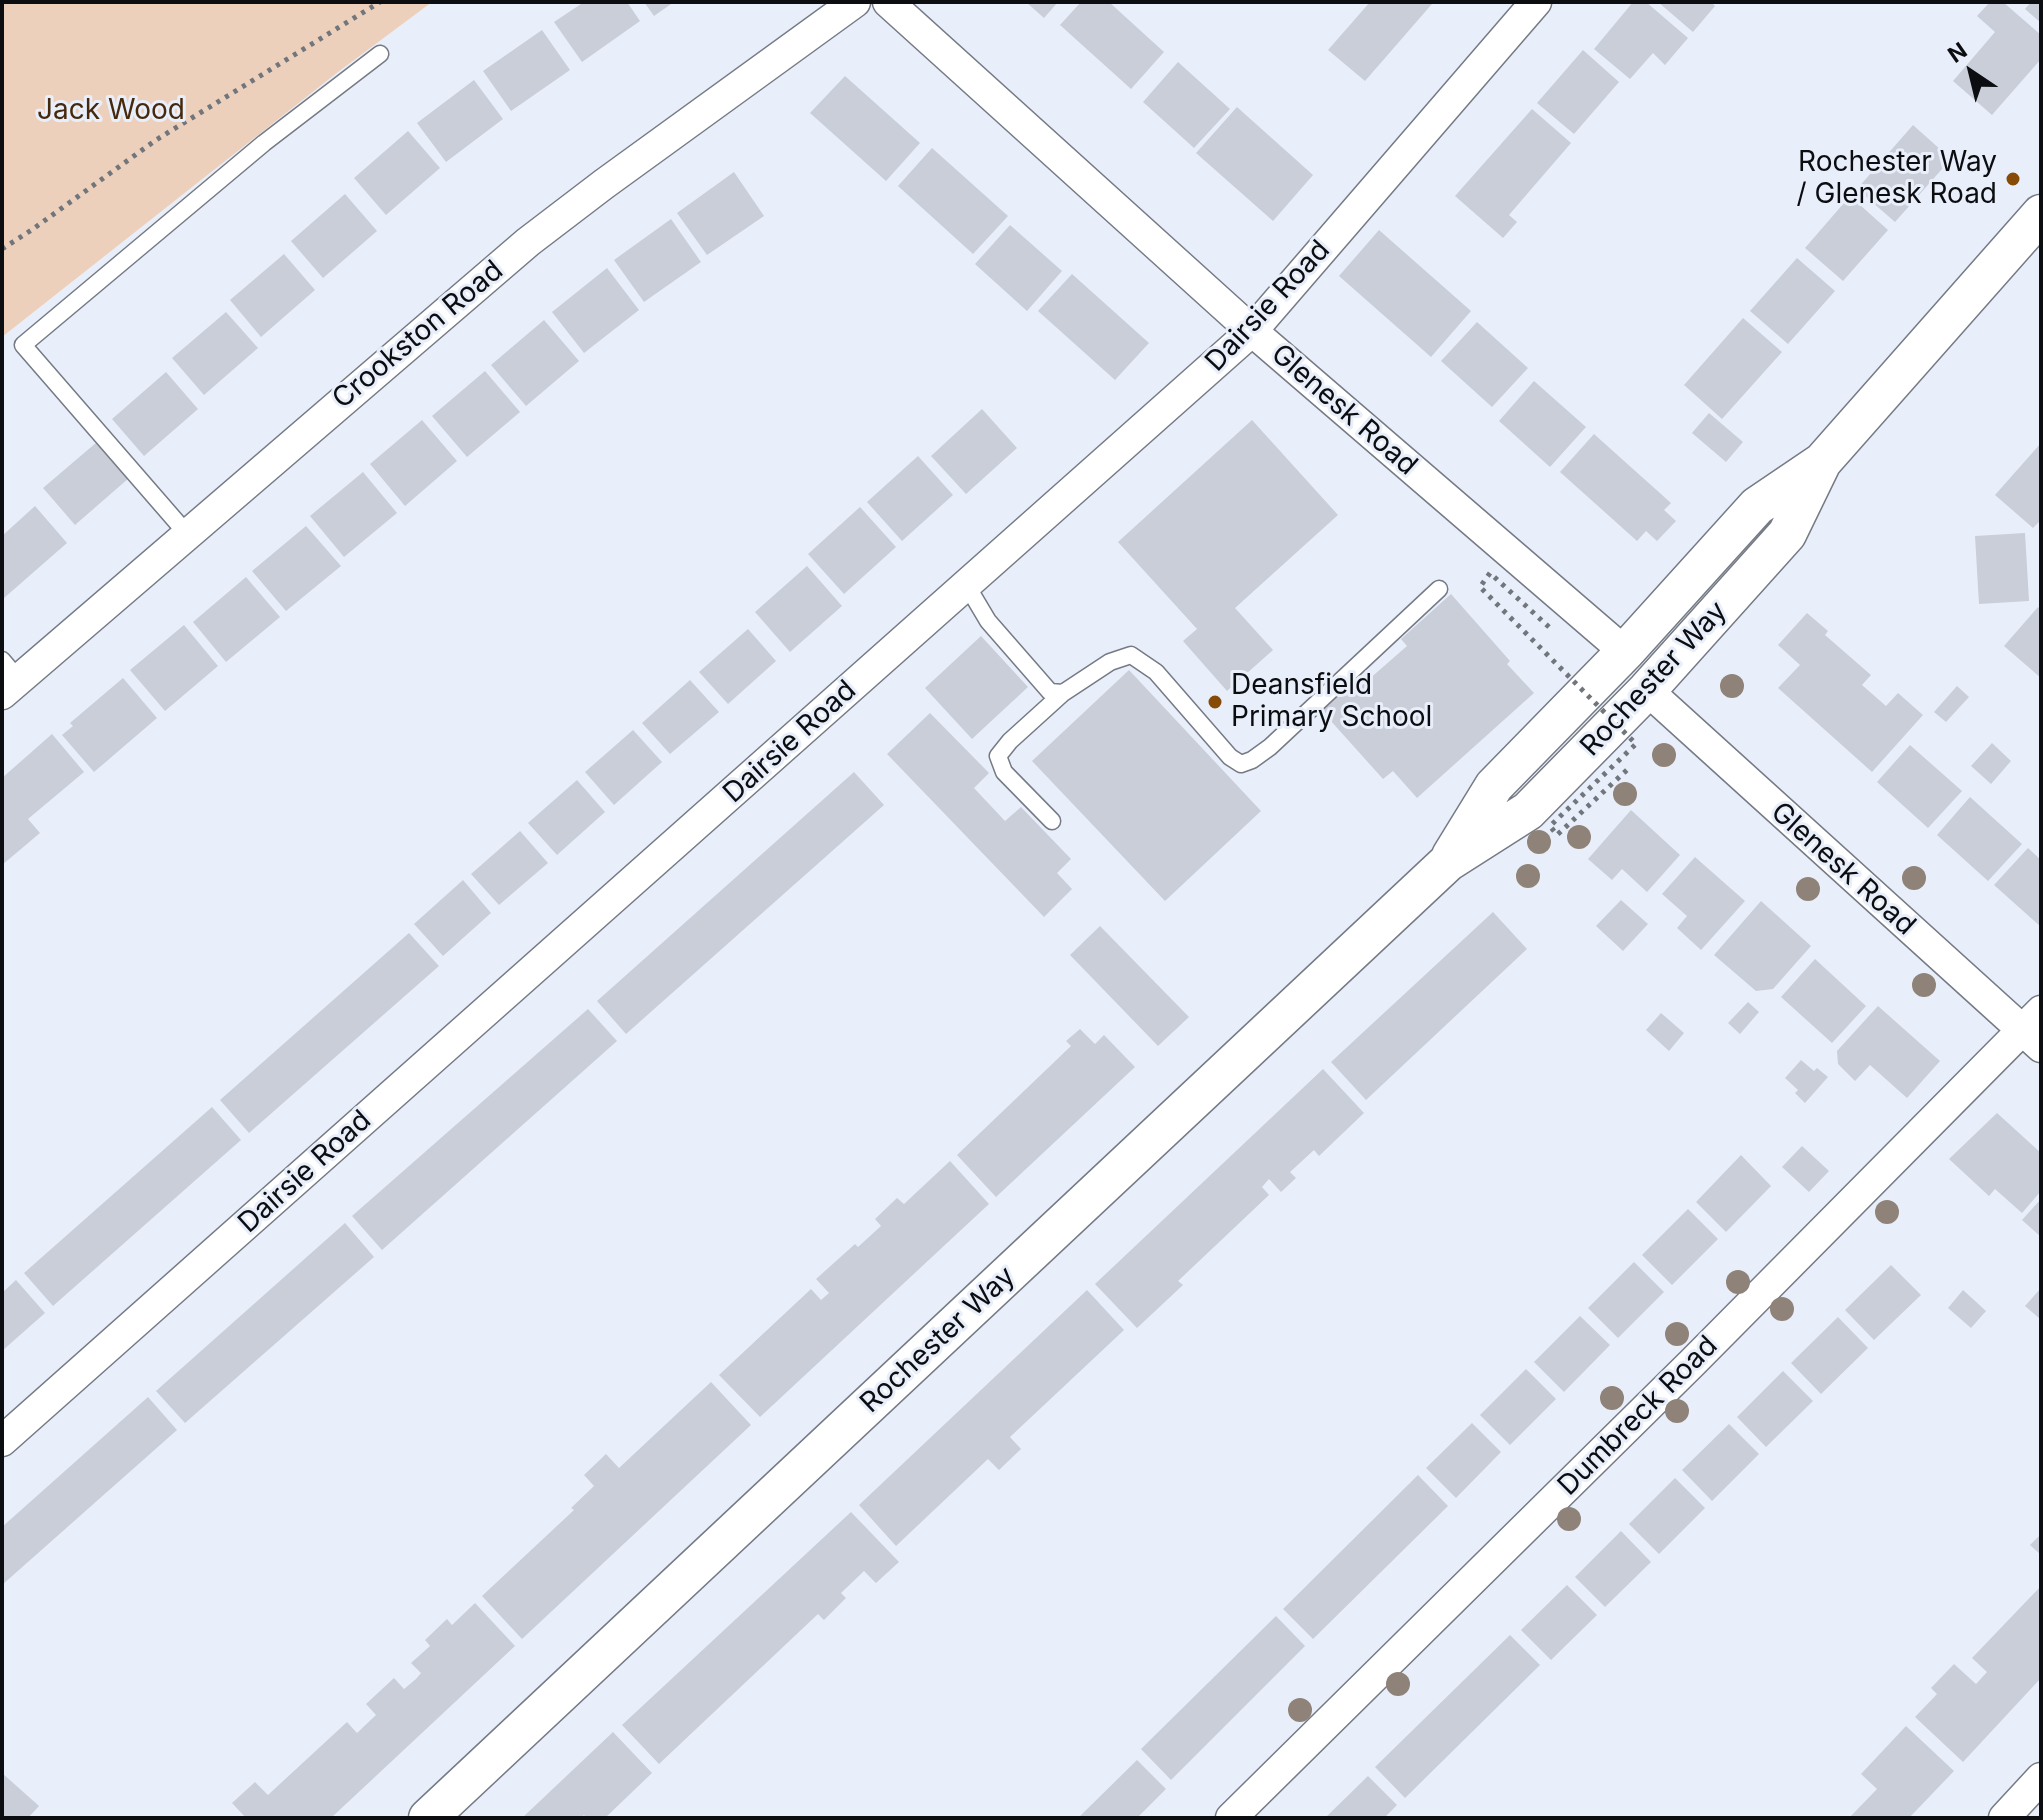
<!DOCTYPE html>
<html>
<head>
<meta charset="utf-8">
<style>
	body { margin:0 }
	#map { position:relative; width:2043px; height:1820px; overflow:hidden; background:#e9effa; font-family:Inter,sans-serif }
	canvas { display:block }
	.frame { position:absolute; inset:0; border:4px solid #0b0d10; pointer-events:none }
	.north { position:absolute; left:1931px; top:32px; width:80px; height:80px; -webkit-text-stroke:6px #e9effa; paint-order:stroke; rotate:325deg; font-size:22px; font-weight:700; line-height:32px; text-align:center; color:#0b0d10 }
	.north::after { content:''; display:block; margin:auto; width:28px; height:36px; background:#0b0d10; clip-path:polygon(50% 0,100% 100%,50% 72%,0 100%) }
</style>
</head>
<body>
<div id="map">
<canvas width="2043" height="1820"></canvas>
<div class="frame"></div>
<div class="north">N</div>
</div>
<script>
const ctx = document.querySelector('canvas').getContext('2d');
ctx.lineJoin = 'round';
function paint(path, color) { ctx.fillStyle = color; ctx.fill(path, 'evenodd'); }
function stroke(path, color, width, dash) { ctx.strokeStyle = color; ctx.lineWidth = width; ctx.lineCap = dash ? 'butt' : 'round'; ctx.setLineDash(dash || []); ctx.stroke(path); }
function label(font, color, halo, rows, align = 'center') {
  ctx.font = font + ' Inter,sans-serif'; ctx.lineWidth = 6; ctx.setLineDash([]); ctx.textBaseline = 'middle'; ctx.strokeStyle = halo; ctx.fillStyle = color; for (const [text, x, y, turn = 0] of rows) {
    ctx.save(); ctx.translate(x, y); ctx.rotate((+turn || 0) * Math.PI / 180); ctx.textAlign = isNaN(turn) ? turn : align; if (halo) ctx.strokeText(text, 0, 0); ctx.fillText(text, 0, 0); ctx.restore();
  }
}
paint(new Path2D(`
	M2,2h430l-94,70 -336,265z`), '#ecd0bb');
paint(new Path2D(`
	M584,2h43l13,19 -58,41 -28,-40z
	M644,2h30l-20,14z
	M1026,2h32l-14,16z
	M1081,2h28l55,50 -33,37 -71,-64z
	M1370,2l62,2 -67,77 -37,-31z
	M1633,2h13l42,36 -23,27 -12,-12 -23,26 -36,-30z
	M1658,2h53l4,4 -22,26z
	M1990,2h13l38,33v24l-49,56 -39,-34 42,-49 -18,-16z
	M2031,2h10v21l-16,-14z
	M542,30l28,40 -59,41 -28,-40z
	M1583,50l36,32 -45,52 -37,-31z
	M1178,62l52,47 -36,39 -51,-46z
	M845,76l75,67 -34,38 -76,-68z
	M474,80l29,39 -57,43 -29,-39z
	M1237,107l76,68 -40,46 -77,-68z
	M1532,109l39,34 -62,72 8,7 -14,16 -48,-42z
	M1913,125l38,34 -56,63 -38,-33z
	M408,131l32,37 -54,47 -32,-37z
	M932,148l76,68 -35,38 -75,-68z
	M734,172l30,44 -57,39 -30,-42z
	M345,194l32,37 -54,47 -32,-37z
	M1850,196l38,34 -45,51 -38,-33z
	M671,219l30,43 -57,40 -30,-42z
	M1010,225l52,46 -35,40 -52,-47z
	M1379,230l92,81 -40,46 -92,-81z
	M284,254l31,36 -54,47 -31,-37z
	M1797,258l38,33 -47,53 -38,-33z
	M607,268l32,42 -55,43 -32,-41z
	M1072,274l77,69 -34,37 -77,-69z
	M226,312l32,36 -54,47 -32,-37z
	M1743,318l39,34 -60,67 -38,-34z
	M544,320l35,41 -53,45 -35,-41z
	M1477,322l51,46 -36,39 -51,-46z
	M485,371l35,41 -53,45 -35,-41z
	M166,372l32,37 -54,47 -32,-37z
	M1534,381l52,46 -36,40 -51,-46z
	M982,409l35,39 -51,46 -35,-38z
	M1709,413l34,29 -17,20 -34,-29z
	M422,420l35,41 -52,45 -35,-42z
	M1252,420l86,95 -103,93 38,42 -46,41 -44,-50 14,-12 -79,-87z
	M1594,434l77,69 -7,7 12,11 -19,20 -11,-10 -9,10 -77,-69z
	M97,442l32,36 -54,47 -32,-37z
	M2041,443v77l-8,8 -38,-33z
	M918,456l35,39 -51,46 -35,-39z
	M363,472l34,41 -53,44 -34,-41z
	M35,506l32,37 -63,55 -2,-62z
	M860,507l36,40 -52,47 -36,-40z
	M306,526l35,40 -55,45 -34,-40z
	M2025,533l4,68 -50,3 -4,-68z
	M807,566l35,40 -52,46 -35,-40z
	M246,577l34,40 -54,45 -33,-40z
	M1451,594l59,67 -3,3 27,29 -117,105 -24,-27 -10,8 -62,-69 33,-29 6,6 47,-41 -6,-7z
	M2038,607l3,3v68l-37,-32z
	M1807,613l21,18 -3,4 46,40 -9,10 24,21 12,-13 25,22 -51,57 -94,-84 22,-23 -22,-20z
	M184,625l34,41 -53,45 -35,-41z
	M748,629l28,32 -48,43 -29,-32z
	M981,636l47,51 -56,52 -47,-51z
	M1129,670l132,141 -96,90 -133,-140z
	M123,678l34,40 -63,54 -32,-37 11,-9 -3,-3z
	M690,680l29,32 -49,42 -28,-31z
	M1957,686l12,11 -23,25 -12,-10z
	M930,713l59,60 -15,15 31,33 16,-14 50,52 -14,14 15,16 -28,28 -157,-163z
	M633,730l29,32 -48,43 -29,-33z
	M52,734l32,38 -56,47 12,14 -38,32v-87z
	M1992,743l19,18 -20,23 -20,-18z
	M1910,745l52,46 -34,37 -51,-46z
	M854,772l30,33 -258,229 -29,-33z
	M577,780l28,32 -48,43 -29,-32z
	M1970,797l52,47 -34,37 -51,-46z
	M1631,810l49,45 -33,37 -25,-23 -10,11 -24,-21z
	M520,831l28,32 -49,42 -28,-31z
	M2028,848l13,12v67l-47,-42z
	M1695,857l50,44 -44,49 -24,-22 10,-12 -25,-22z
	M463,880l28,33 -48,43 -29,-32z
	M1621,900l27,24 -25,27 -27,-25z
	M1761,901l50,45 -38,43 -17,2 -42,-36z
	M1493,912l34,37 -161,151 -35,-38z
	M1100,926l89,91 -31,29 -88,-91z
	M409,933l30,33 -190,167 -29,-33z
	M1815,959l51,47 -34,37 -51,-46z
	M1748,1002l11,10 -19,22 -12,-11z
	M1878,1006l62,55 -33,37 -37,-33 -15,16 -17,-17 -1,-13z
	M588,1009l29,32 -235,209 -30,-34z
	M1661,1013l23,20 -15,18 -23,-21z
	M1080,1029l15,15 9,-9 31,32 -139,130 -39,-42 114,-109 -5,-5z
	M1801,1060l13,11 3,-3 11,9 -23,26 -10,-10 3,-3 -13,-12z
	M1323,1069l41,44 -45,43 -5,-6 -24,22 6,6 -15,14 -12,-13 -7,8 7,8 -91,86 5,4 -46,43 -42,-44z
	M212,1107l29,33 -188,166 -29,-33z
	M1997,1113l44,40v38l-19,22 -27,-24 -6,7 -40,-37z
	M1802,1146l27,25 -20,21 -27,-25z
	M1741,1155l30,31 -45,46 -30,-30z
	M950,1161l39,43 -229,213 -41,-42 92,-86 10,11 8,-7 -13,-14 39,-35 3,3 23,-21 -6,-7 22,-21 7,6z
	M2041,1199v38l-19,-17z
	M1688,1209l30,30 -46,46 -30,-30z
	M345,1223l29,34 -189,166 -29,-32z
	M1634,1262l30,30 -46,46 -30,-30z
	M1891,1265l30,30 -47,45 -29,-30z
	M16,1280l29,33 -43,38v-58z
	M2041,1288v28l-2,2 -14,-12z
	M1087,1290l37,40 -114,107 11,12 -22,21 -11,-11 -92,87 -37,-41z
	M1963,1290l23,21 -15,17 -23,-20z
	M1580,1316l30,29 -46,47 -30,-30z
	M1838,1317l30,31 -47,46 -30,-31z
	M1526,1369l30,30 -46,46 -30,-30z
	M1783,1371l30,30 -47,46 -29,-30z
	M711,1382l40,43 -229,214 -40,-43 92,-86 -3,-2 23,-22 -10,-11 22,-21 13,14z
	M148,1397l29,33 -175,155v-58z
	M1472,1423l29,29 -45,46 -30,-30z
	M1729,1424l30,30 -47,47 -30,-31z
	M1418,1475l30,31 -135,133 -30,-30z
	M1675,1478l30,30 -46,46 -30,-30z
	M851,1512l48,50 -23,21 -12,-12 -23,22 5,5 -22,22 -6,-6 -159,150 -37,-39z
	M1621,1531l30,31 -46,45 -30,-30z
	M2041,1534v21l-11,-10z
	M1567,1585l30,30 -46,45 -30,-30z
	M2041,1586v92l-78,84 -48,-45 22,-23 -6,-6 23,-24 22,20 11,-12 -15,-14z
	M475,1603l40,43 -184,172h-85l-14,-15 23,-21 13,13 79,-73 10,11 19,-18 -10,-11 28,-26 10,11 12,-10 5,-6 -10,-10 19,-17 -5,-6 22,-21 5,6z
	M1276,1616l29,30 -134,134 -30,-31z
	M1510,1635l30,30 -135,133 -30,-31z
	M1906,1726l48,45 -45,47h-60l28,-29 -16,-15z
	M613,1732l39,41 -47,45h-19l-2,-3 -3,3h-59z
	M1137,1760l29,29 -29,29h-59z
	M2,1773l37,33 -11,12h-26z
	M1368,1776l29,29 -13,13h-59z`), '#c9ced9');
const service = new Path2D(`
	M188,535l-165,-190 241,-202 116,-89
	M966,584l22,37 62,71 13,1 47,-31 21,-7 25,17 74,85 11,7 11,-4 18,-13 169,-158
	M2,660l17,20
	M1052,821l-48,-49 -6,-16 12,-15 53,-48`);
const minor = new Path2D(`
	M888,2l364,329 373,321
	M1647,690l394,357
	M2,694l526,-452 76,-58 251,-182
	M2,1441l1250,-1110 284,-329
	M1231,1818l462,-456 348,-351
	M2004,1818l37,-40`);
const tertiary = new Path2D(`
	M1451,856l43,-70 131,-134 132,-146 65,-44 219,-248
	M428,1818l1020,-956 80,-51 119,-121 140,-156 35,-72`);
stroke(service, '#757a84', 19);
stroke(minor, '#757a84', 33);
stroke(tertiary, '#757a84', 41);
stroke(new Path2D(`
	M2,249l31,-20 123,-89 224,-138`), '#71757c', 5, [4, 6]);
stroke(service, '#fff', 16);
stroke(minor, '#fff', 30);
stroke(tertiary, '#fff', 38);
stroke(new Path2D(`
	M1549,627l-59,-54 -10,14 156,157 -86,82 7,9 71,-66`), '#71757c', 5, [4, 6]);
ctx.fillStyle = '#8f8278';
for (const [x, y] of [
	[1732,686],
	[1664,755],
	[1625,794],
	[1579,837],
	[1539,842],
	[1528,876],
	[1914,878],
	[1808,889],
	[1924,985],
	[1887,1212],
	[1738,1282],
	[1782,1309],
	[1677,1334],
	[1612,1398],
	[1677,1411],
	[1569,1519],
	[1398,1684],
	[1300,1710]
]) { ctx.beginPath(); ctx.arc(x, y, 12, 0, 2 * Math.PI); ctx.fill(); }
for (const [x, y, r, color] of [
	[2013,179,8,"#874b08"],
	[1215,702,8,"#874b08"]
]) { const dot = new Path2D(); dot.arc(x, y, r, 0, 2 * Math.PI); ctx.fillStyle = color; ctx.fill(dot); stroke(dot, '#e9effa', 3); }
label('28px', '#46290d', '#e9effa', [
	["Jack Wood",111,111]
]);
label('28px', '#0b0d10', '#e9effa', [
	["Rochester Way",1997,163],
	["/ Glenesk Road",1997,195],
	["Deansfield",1231,686,"left"],
	["Primary School",1231,718,"left"]
], 'right');
label('28px', '#0b0d10', '#e9effa', [
	["Dairsie Road",1268,306,-47],
	["Crookston Road",418,335,-40],
	["Glenesk Road",1344,410,41],
	["Rochester Way",1654,679,-47],
	["Dairsie Road",790,742,-42],
	["Glenesk Road",1843,869,42],
	["Dairsie Road",305,1172,-42],
	["Rochester Way",938,1340,-43],
	["Dumbreck Road",1638,1416,-45]
]);
</script>
</body>
</html>
